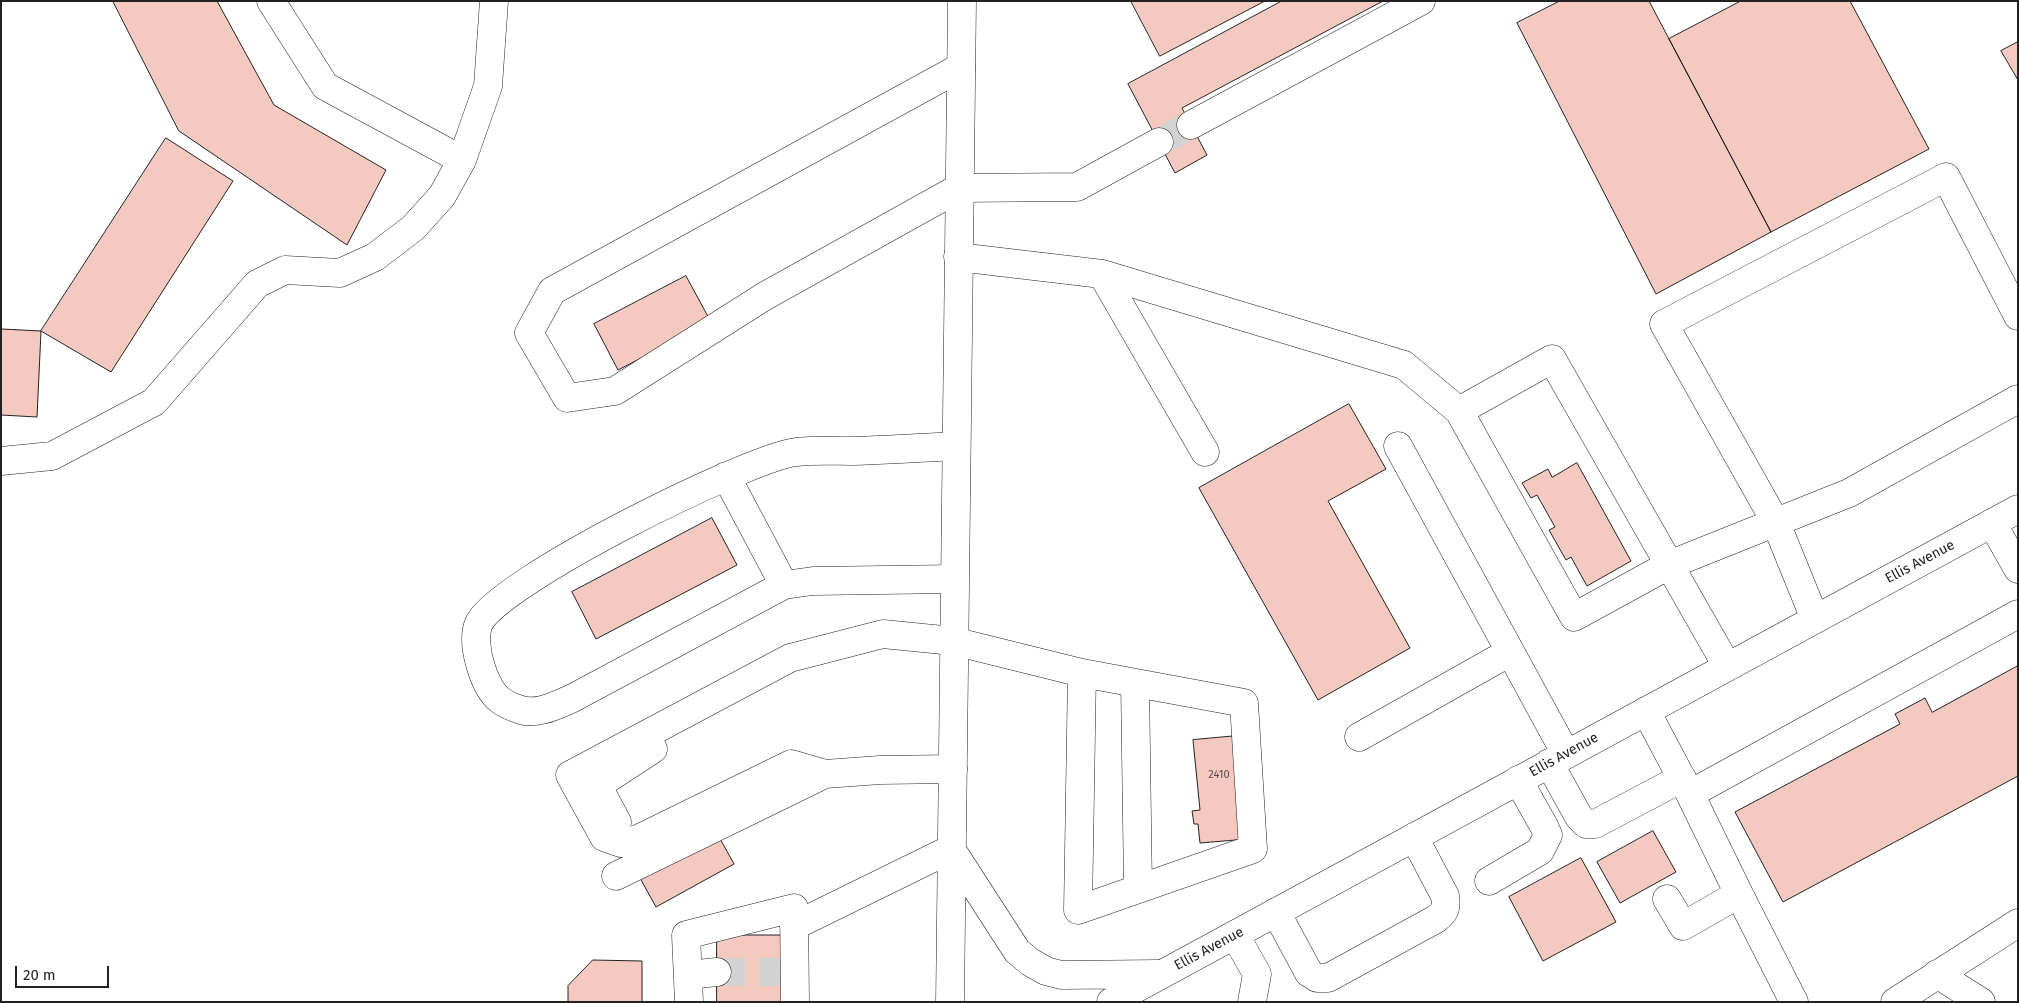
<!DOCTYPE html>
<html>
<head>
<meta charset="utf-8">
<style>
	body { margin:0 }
	#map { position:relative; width:2019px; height:1003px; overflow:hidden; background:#fff; font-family:"Fira Sans",sans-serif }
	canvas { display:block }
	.frame { position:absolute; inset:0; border:2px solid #222; pointer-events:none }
	.scale { position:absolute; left:15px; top:966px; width:94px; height:22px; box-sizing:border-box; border:2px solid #222; border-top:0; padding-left:6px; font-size:15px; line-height:18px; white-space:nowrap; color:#222; -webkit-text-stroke:4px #fff; paint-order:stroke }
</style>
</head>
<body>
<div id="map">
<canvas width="2019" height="1003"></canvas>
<div class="frame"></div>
<div class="scale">20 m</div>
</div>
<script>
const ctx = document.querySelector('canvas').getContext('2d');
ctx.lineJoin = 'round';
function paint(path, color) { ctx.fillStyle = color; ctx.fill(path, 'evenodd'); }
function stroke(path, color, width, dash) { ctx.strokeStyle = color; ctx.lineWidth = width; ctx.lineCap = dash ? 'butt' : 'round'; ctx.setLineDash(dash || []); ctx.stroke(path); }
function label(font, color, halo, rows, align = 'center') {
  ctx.font = font + ' "Fira Sans",sans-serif'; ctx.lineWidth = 4; ctx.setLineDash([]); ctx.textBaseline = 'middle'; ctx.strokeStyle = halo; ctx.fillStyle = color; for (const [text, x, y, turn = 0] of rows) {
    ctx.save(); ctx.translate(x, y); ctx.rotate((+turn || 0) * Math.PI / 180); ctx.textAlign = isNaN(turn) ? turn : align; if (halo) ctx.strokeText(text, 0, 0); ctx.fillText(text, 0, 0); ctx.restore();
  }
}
const building = new Path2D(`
	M113,1h104l57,104 112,65 -39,75 -168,-114z
	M1131,1h134l-105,55z
	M1282,1h101l-201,107 25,47 -32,18 -47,-89z
	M1560,1h89l122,231 -115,62 -139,-271z
	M1741,1h109l79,148 -158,83 -102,-193z
	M2018,42v38l-17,-29z
	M166,138l67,43 -122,191 -70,-41z
	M686,276l25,46 -93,48 -24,-46z
	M1,329l40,2 -4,86 -36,-2z
	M1349,404l37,65 -58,32 82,147 -92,52 -119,-212z
	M1577,463l54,98 -44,25 -16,-29 -5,3 -17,-30 6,-3 -18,-32 -6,3 -9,-15 26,-14 4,8z
	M712,518l25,47 -141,74 -24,-47z
	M2018,666v110l-235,126 -48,-90 165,-88 -5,-10 30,-16 7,14z
	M1237,736l10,103 -47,4 -2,-19h-4l-2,-13 8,-1 -7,-70z
	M1653,831l23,41 -56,31 -23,-41z
	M718,835l16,29 -78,43 -16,-29z
	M1581,858l35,64 -73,39 -34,-64z
	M717,935h67l-1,67h-66z
	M593,960l49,1v41h-74v-16z`);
paint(building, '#f3c9c0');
stroke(building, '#222', 1);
stroke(new Path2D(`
	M1159,142l32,-17
	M717,972h67`), '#d3d3d3', 28, [28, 14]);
const minor = new Path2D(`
	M271,1l54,85 137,74 26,-74 6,-85
	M961,67l-409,224 -23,42 38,65 48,-7 150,-95 194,-108 118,-1 82,-45
	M1191,125l230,-124
	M958,257l144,17 302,91 55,46
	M1102,274l103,178
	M1398,446l168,308
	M1,461l51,-5 102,-54 103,-118 28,-14 55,3 35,-16 38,-29 29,-32 20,-36
	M726,476l58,109
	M1992,523l26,46
	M954,579l-141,2 -29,4 -213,114c-15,6 -33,16 -50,11 -6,-2 -16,-6 -21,-10 -16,-12 -30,-57 -21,-77 21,-42 266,-164 317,-171 19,-2 38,-1 57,-1 34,-1 68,-3 102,-5
	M1815,619l-39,-96 -112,-199 282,-147 72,139
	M1727,666l-175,-307 -93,52 115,206 95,-52 180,-72 169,-94
	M1135,683l3,206
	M1646,711l44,83 49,100 -56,32 -16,-27
	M1359,737l151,-85
	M1549,763l30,54 7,7h9l87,-46
	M953,769l-73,1 -55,4 -34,-10 -153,75 -17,4 -17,-6 -34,-62 220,-117 93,-24 70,7 129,32 -4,237 175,-61 -9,-146 -162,-30
	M1690,794l328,-180
	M617,822l-17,-32 4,-9 49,-32
	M616,876l209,-102
	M1489,881l51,-30 8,-16 -4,-9 -26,-46
	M1739,894l55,108
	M1276,912l33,61 8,5h11l108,-59c9,-7 11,-11 9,-23l-31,-59
	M794,926l157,-77
	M1235,935l22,39 -5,28
	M1937,974l44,28
	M688,975l29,-3
	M689,1002l-3,-67 108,-27 1,94
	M1895,1002l123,-79`);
const major = new Path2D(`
	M951,849l66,102 13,11 16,9 15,4 97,-1
	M950,1002l12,-1001
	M1111,1002l907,-493`);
stroke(minor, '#222', 29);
stroke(major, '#222', 29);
stroke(minor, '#fff', 28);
stroke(major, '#fff', 28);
label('11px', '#564c4a', null, [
	["2410",1219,775]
]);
label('14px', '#222', '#fff', [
	["Ellis Avenue",1920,562,-28],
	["Ellis Avenue",1564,755,-29],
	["Ellis Avenue",1209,949,-28]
]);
</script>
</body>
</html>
